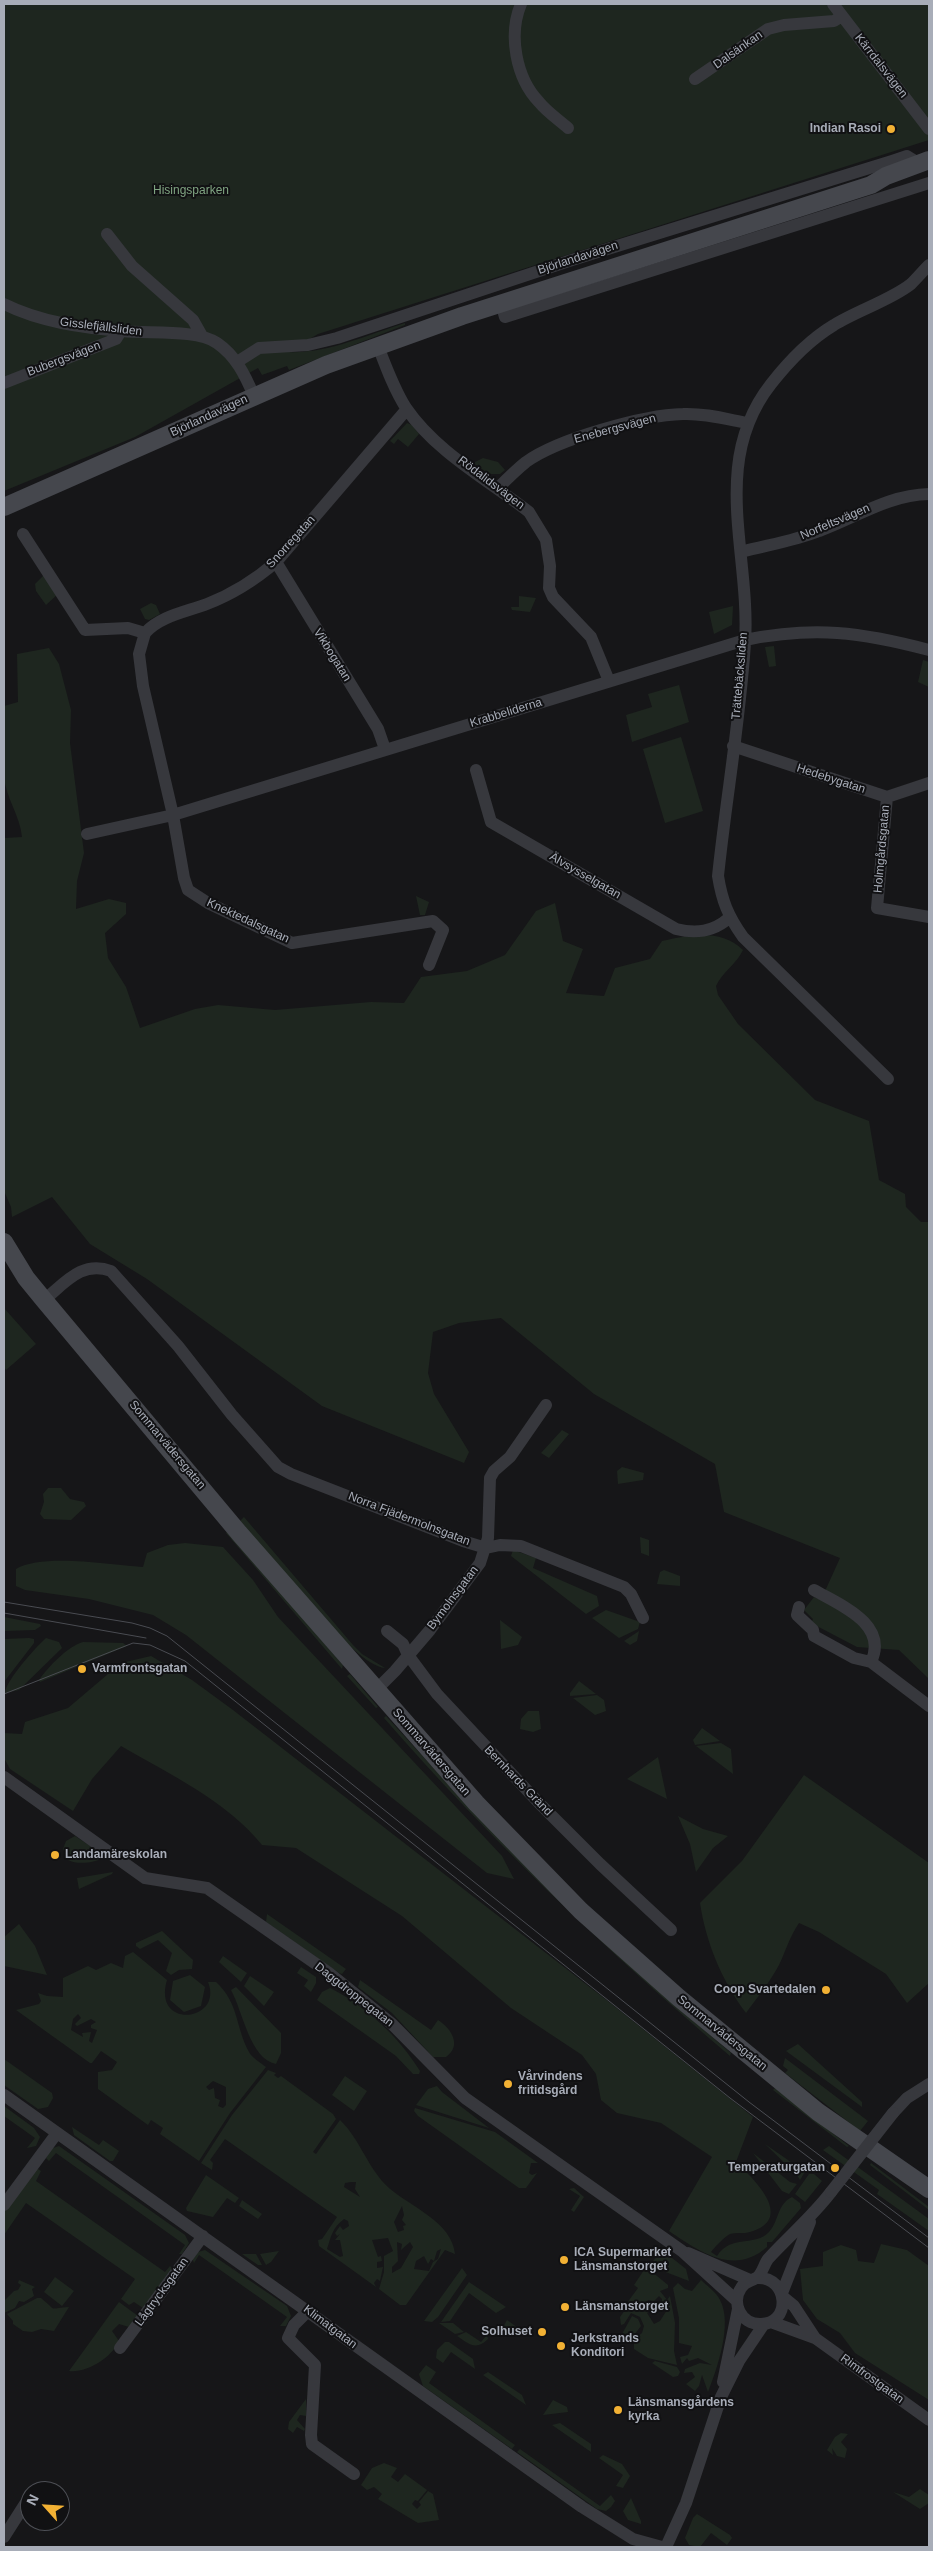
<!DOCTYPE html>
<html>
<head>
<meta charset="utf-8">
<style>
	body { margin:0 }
	#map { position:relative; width:933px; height:2551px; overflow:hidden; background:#161618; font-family:Arial,sans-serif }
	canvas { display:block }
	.frame { position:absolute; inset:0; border:5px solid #a8adb8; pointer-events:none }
	.north { position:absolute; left:20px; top:2481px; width:50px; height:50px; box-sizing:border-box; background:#111113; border:1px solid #4d4f55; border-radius:50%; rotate:296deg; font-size:14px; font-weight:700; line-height:20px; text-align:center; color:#a8adb8 }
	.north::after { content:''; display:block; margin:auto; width:18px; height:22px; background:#f2b134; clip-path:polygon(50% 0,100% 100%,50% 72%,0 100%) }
</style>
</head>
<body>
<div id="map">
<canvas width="933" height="2551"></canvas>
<div class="frame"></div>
<div class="north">N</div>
</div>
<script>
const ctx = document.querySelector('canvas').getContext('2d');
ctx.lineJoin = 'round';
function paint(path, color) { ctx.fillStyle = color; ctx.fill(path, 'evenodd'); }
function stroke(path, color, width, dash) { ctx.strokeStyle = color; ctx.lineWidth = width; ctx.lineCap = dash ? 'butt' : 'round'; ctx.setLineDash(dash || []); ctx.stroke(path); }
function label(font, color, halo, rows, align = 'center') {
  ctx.font = font + ' Arial,sans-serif'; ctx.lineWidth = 4; ctx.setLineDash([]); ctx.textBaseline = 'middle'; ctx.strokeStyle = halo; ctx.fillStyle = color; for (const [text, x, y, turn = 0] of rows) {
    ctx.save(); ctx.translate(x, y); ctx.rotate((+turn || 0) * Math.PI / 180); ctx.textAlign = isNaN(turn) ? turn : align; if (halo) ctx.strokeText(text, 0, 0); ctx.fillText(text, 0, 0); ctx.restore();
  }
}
paint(new Path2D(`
	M4,4h925v136l-611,194 -31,18c40,2 80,-17 118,-29v2l-116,45 -2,-4 -25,9 -4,-7 -123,69 -131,54z
	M407,423l5,2 7,9 -11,13 -10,-8 -4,5 -4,-3z
	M483,458l15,4 7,8 -5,4h-11l-16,-11z
	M44,575l14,19 -12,11 -10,-14 -1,-7z
	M519,596l17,2 -6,14 -18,-2 -1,-3h8z
	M151,603l5,2 4,9 -11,6 -4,-1 -5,-10z
	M733,606l-1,19 -18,9 -5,-22z
	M774,646l2,20 -7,1 -4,-20z
	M49,648l10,16 12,46 -1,33 14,110 -7,28 -1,28 33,-10 17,4v11l-21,19 3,25 18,29 14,41 55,-19 23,-4 57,5 96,-8 33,1 17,-26 46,-6 38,-16 31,-44 19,-8 8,38 20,8 -17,44 38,3 11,-28 35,-9 12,-18c28,-6 58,-13 81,9 -7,15 -20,21 -27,36l2,9 20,29 77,76 54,21 10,59 26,14 1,13 15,15h8v457l-30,-29 -42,-3 -46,-24 2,-4 -9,-9 10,-13 7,3 19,-42 -116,-46 -9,-48 -121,-70 -93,-76 -42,5 -26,9 -5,41 6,21 35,58 -5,11 -142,-57 -175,-127 -57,-35 -38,-47 -40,20 -1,-10 -7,-16v-353l18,-1c-2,-21 -16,-39 -18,-60 -3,-23 0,-48 0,-71l14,-4 -1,-48z
	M923,660l6,2v25l-11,-5z
	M679,685l10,37 -57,20 -6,-27 26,-8 -4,-13z
	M681,737l22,74 -38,12 -22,-74z
	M416,896l13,6 -4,13h-5z
	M4,1308l32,36 -30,26 -2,-3z
	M562,1430l7,4 -20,24 -8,-5z
	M622,1467l22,6 -1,7 -25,4 -1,-13z
	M48,1488h13l9,11 14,3 2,4 -15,14 -27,-1 -4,-5 4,-12 -1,-8z
	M244,1517l109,128 9,9 23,14c-32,-2 -122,-119 -146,-146z
	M228,1531l115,134 -1,4 -116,-136z
	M640,1537l9,3v16l-8,-3z
	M185,1543l38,4 30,33 25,37 224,239 12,23 -27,-6 -301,-238 -33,-20 -64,-16 -64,-9 -9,-4v-17c27,-16 95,-4 127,-2l4,-14 21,-8z
	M513,1550l23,8 -3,10 64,28 2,10 -13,8 -75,-58z
	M664,1570l16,6v10l-23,-2 3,-12z
	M606,1610l34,12 -2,7 -19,9 -27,-20z
	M4,1617l36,7 1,2 -6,4 -31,1z
	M500,1620l22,17 -4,8 -17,4z
	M639,1631l-2,10 -7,4 -6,-4z
	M29,1638l5,1v4l-30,39v-43z
	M46,1638l13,4 3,6 -43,42 -14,3c1,-13 31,-46 41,-55z
	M83,1642l40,1 4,3 -87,36 -1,-2c9,-13 29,-34 44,-38z
	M151,1656l41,24 41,30 376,292 144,115 -17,45c18,17 60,57 14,70 -6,2 -14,0 -20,2 -6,3 -16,14 -19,18l6,4c14,-22 38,-9 52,-24 10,-11 8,-28 23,-35l8,6 1,5 -29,34h-5v5c-33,29 -67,5 -98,-16l43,-74 -51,-34 -44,-10 -16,-13 -5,-26 -14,-19 -71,-47 -109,-92 -106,-68 -34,-3c-35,-44 -93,-71 -141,-99l-29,33 -19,32 -63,-42 -6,-11v-25l18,1 3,-12 43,-14 53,-45z
	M350,1674l28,33 -2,1 -29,-32z
	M579,1681l17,13 -26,2v-3z
	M597,1695l7,5 2,11 -11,4 -22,-17z
	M528,1711h11l2,18 -8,3 -13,-3 1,-10z
	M386,1716l83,91 203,196 59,50 -1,3c-123,-105 -240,-216 -346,-338z
	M702,1728l18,13 -25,4 -2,-5z
	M721,1743l10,6 2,25 -37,-28z
	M658,1757l9,42 -40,-20z
	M804,1775l125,88v120l-22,20 -21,-29 -67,-42 -20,-9c-9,13 -13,27 -20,42 -9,17 -22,33 -33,48 -24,-32 -40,-70 -46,-110l42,-42z
	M678,1816l25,13 25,7 -15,12 -17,24 -6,-28z
	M75,1836l28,18 1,3c-8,6 -27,8 -36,3l-5,-11 3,-8z
	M113,1872l-1,2 -33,15 -2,-11z
	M267,1914l79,55 -4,5 -3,-1 -73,-51z
	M19,1924l16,22 12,29 -43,-9v-29z
	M162,1931l31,29 -1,9 -13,1 -8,5 -5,-4 6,-18 -14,-13 -18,9 -4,-3v-3z
	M133,1952l34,28c-15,50 57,42 41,2h8c23,21 19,44 33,70 3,6 12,11 17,15l-36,46 -31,48 -39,-27 3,-6 -12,-8 -3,5 -50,-36v-17l14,-2 5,-8 -16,-11 -9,12h-2l-74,-53 23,-6 2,-3 -3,-8 9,3 16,1v-19l25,-12 8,4 15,-7 12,5 2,-12zM78,2014l3,4 -6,6 2,2 14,-7 5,3 -5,3v3l6,2 -5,13 -3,-2 2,-9 -9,1 1,4 -12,-7 2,-11zM213,2081l13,6v18l-3,3 -5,-2 2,-6 -5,-2 -1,-10 -5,2 -3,-3z
	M223,1956l24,17 -6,9 -22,-20z
	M301,1967l15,10v6l-5,9 -7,-6 4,-6 -11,-7z
	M190,1975l15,12 -4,19 -17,6 -14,-12 3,-19z
	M250,1976l24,16 -10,14 -20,-20z
	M360,1980l71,50 7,-10c14,9 24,26 8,37h-13l-41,-44 -34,-26z
	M236,1987l45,46v20l-5,11c-26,-5 -33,-52 -45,-74z
	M330,1988c36,18 69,49 90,83l-1,3h-6l-17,-18 -79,-56 5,-8z
	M798,2044l64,58v5l-76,-56z
	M785,2058l83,63 -8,10 -75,-58 3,-3 -5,-4z
	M4,2059l48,34 1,5 -5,9 -10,2 -34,-24z
	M268,2070l8,3 -2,2 4,3 3,-2 52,38 3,5 -23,33 3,2 24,-34c20,19 28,49 49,68 22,19 63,34 66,66l-10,-4 -39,55h-6l-21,-16 5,-17v-16l9,-5 -5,-13 -16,2 6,17 3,-1 1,5 -5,1v6l6,-1 -3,14 -3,-2 -3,4 2,4 -57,-41 -1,-6 4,-1 15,-22 -112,-78 -15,21 3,3 -1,7 -11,-7 31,-48zM351,2182h5l-1,7 5,8 -16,-10 1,-4zM402,2206l2,9 -2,5 4,5 -3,1 1,4 -6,2 -4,-10zM344,2219l4,2 1,5 -6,4 -3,-4 -5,7 2,3 3,-2 -5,6h5l3,16 -3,1 -13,-8c4,-12 5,-21 17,-30zM397,2242l5,2 -1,6 9,-8 3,5 -12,21 -9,5v-6l6,-6zM441,2249l-3,10 -5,3 -4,9 -15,-2 2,-8 8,-5 -3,-6 7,14 3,-5 3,2 3,-10z
	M345,2076l22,15 -13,20 -22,-16z
	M437,2086l5,6 47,36 -73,-23 12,-16z
	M775,2088l74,58 -2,1 -74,-57z
	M4,2106l30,22 6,9 -4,9 -9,2 8,-10 -31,-22z
	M415,2108l80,24 43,31h-7l-2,10 3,2 5,-2 -11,15h-7l-101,-72 -4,-5z
	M72,2127l27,18 4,-5 16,11 -6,10h-3l-36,-26z
	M765,2144l33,23h5l3,3 -6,10 -3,-5z
	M59,2146l126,89 4,8 -7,11h-3l6,-9 -129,-92 -7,8 -3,-3 4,-9z
	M829,2146l100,73v12l-52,-37 2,-4 -56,-40z
	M753,2153l37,29 7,2 -8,10 -7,-3z
	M871,2163l58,44v3l-59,-45z
	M38,2169l3,2 -5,10 129,91 5,-6 3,3 -30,39 -9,-6 -5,3 -8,-6 14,-20 -109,-76 -22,32v-23l28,-40z
	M809,2174h5l8,7 -17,21 -10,-8z
	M206,2175l33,23 -4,5 -8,-5 -14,19 -26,-6 -1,-3z
	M574,2188l10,9 -10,15 -3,-2 9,-14 -11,-7z
	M242,2200l20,14 -4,5 -19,-13z
	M881,2244l26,6 22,16v134l-74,-47 -15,-20 -23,-14 -14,-19 -3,-31 23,-3v-14l18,-7 15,5 2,11 16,2z
	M205,2250l82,56 4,10 -5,10h-6l7,-9 -88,-62 -5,8 -2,-5 6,-6z
	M279,2251l-8,11 -5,3 -6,-11z
	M242,2254h14l6,11h-4z
	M667,2254l19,15 3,12 -26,-10 -12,-8 5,-5z
	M646,2267l22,18v3l-8,3 7,9 3,-4 5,27 -1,28 3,14 -29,-7 -14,-9v-10l8,-6 2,-7 -4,-9 -9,-4 -7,11 -3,1 -1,-8 5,-7 -1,-3 14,-19 -4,-3zM659,2296l3,3v7h4l1,4 -7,11 -6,3 -7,-11 8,-7 -9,2 -1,-3 3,-5 6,1z
	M462,2268l5,7 -29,42 -6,5 -8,-1z
	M55,2277l19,14 -12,15 -18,-14z
	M19,2280l16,7 -3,2 2,7 -10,6 -5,-1 -4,7 -11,5v-12l10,-10 4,-1 3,-5 -3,-2z
	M701,2280c6,6 15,12 19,20 13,24 -3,69 -12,92l-6,-17 -3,11 -4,5 -9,-7 9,-7 -3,-5 -8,1 1,-4 15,-6 12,2 -14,-7 -9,3 -2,-3 -5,6 -2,-7 8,-2 4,-9 -13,-3v-25l-6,-30 5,-5 7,6 7,2z
	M469,2282l37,25 -10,6 -27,-20 -19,28 -9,1z
	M37,2298h4c18,15 6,10 28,9l-15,24 -13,-2 -9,3 -9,-1 -10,-7v-3l-6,-7z
	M119,2302l19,14 -9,11 -10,-3 -7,7 7,10c-7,16 -31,32 -50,30z
	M632,2316l6,3 3,7 -10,13h-4l-5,-5z
	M507,2320l14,10 -9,2 -10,-3z
	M439,2323h14l11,9 -9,2z
	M466,2332l15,10 6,-7 1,4c-12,12 -19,5 -31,-3z
	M445,2342h4l24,17 2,10 -24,-17 -8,11 -7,-5 1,-8z
	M655,2361l22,6 3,5 -2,4 -5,1 -21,-14z
	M426,2365l10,7 -7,11 86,62 -3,4 -89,-63 -4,-12z
	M488,2372l34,23 4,10 -43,-30z
	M306,2399v17l-6,-1 -3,5 8,9 -1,2 -7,-4 -4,6 -5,-4 1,-7z
	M553,2400l14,7 1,5 -25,3z
	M560,2423l31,21v8l-39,-27z
	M841,2433l7,1 -7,8 6,7 -2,9 -8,-2 -5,-8 1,7 -6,-5 8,-13z
	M520,2449l80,57 11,-11 4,6 -4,6 -5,4 -9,-2 -80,-57z
	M603,2455l19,9 8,12 -7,12 -7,-2 7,-11 -24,-17z
	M384,2463l13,5 -6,9 7,5 7,-8 22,16 -9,11 -3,-1 -3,4 5,5 4,-4 -2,-3 9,-11 5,3 6,26 -21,3 -40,-24 4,-5 -8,-7 -7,3 -6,-5 11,-17z
	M920,2489l9,6v8l-9,6 -27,-17 16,5z
	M631,2498l10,23v3l-13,-4 -5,-9z
	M697,2514l33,21 2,3 -5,7 -16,-12 -11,14 -11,-2 -4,-7 8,-20z`), '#1e261f');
stroke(new Path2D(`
	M521,4c-13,31 -5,74 18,98 8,10 20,18 29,26
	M833,4l96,125
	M695,79l73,-50 16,-4 50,-4 8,-5
	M107,234l25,32 61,54 9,16
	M501,303l4,14 424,-134
	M4,304c36,18 79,24 119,27 25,3 74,-2 94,12 19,13 28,32 37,53
	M378,346c8,21 16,43 28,62 30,44 82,72 123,104l17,28 4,26 -1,22 4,9 38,40 18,44
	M237,362l22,-14 49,-3 29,-7 235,-78 320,-99 15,-5 13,8
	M4,383l112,-44 5,-8
	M498,488c9,-9 18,-18 28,-26 32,-23 117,-47 157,-48 21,-1 43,5 64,9
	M23,534l62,96 43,-2 17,5c15,-17 41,-21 62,-29 26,-10 48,-24 69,-42l131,-153
	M741,552c26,-7 53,-11 78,-21 38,-14 69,-36 110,-37
	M276,562l102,167 7,20
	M145,633l-6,21 4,32 30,129 11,63 4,12 20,13 84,40 141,-22 10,9 -14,35
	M733,746l154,51 42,-14
	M476,770l15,52 185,107c20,5 37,3 53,-11
	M887,797l-10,111 52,9
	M87,834l86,-19 572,-175c69,-14 116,-8 184,10
	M888,1079l-145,-142c-15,-21 -21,-36 -25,-61 8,-77 22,-155 27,-233 6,-89 -36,-180 26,-259 18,-23 38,-44 63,-59 22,-14 57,-25 77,-41 6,-6 12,-13 18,-19
	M44,1300c21,-17 38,-40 67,-29l67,75 54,69 46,52 13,7 172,67 23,7 14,-3 21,1 103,41 7,7 12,24
	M814,1590c26,15 75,34 57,72
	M799,1607l-2,8 16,15 1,6 40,22 17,4 58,44
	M387,1631l16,13 5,11 29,39 102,109 61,61 71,66
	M377,1689l18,-18 35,-41 50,-67 8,-25 2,-60 4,-7 16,-14 36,-52
	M4,1777l141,101 62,10 122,85 63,51 73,74 217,153 55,50
	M4,2095l578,412 51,32 29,8
	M893,2113l14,-15 22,-14
	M4,2205l53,-72
	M688,2253l62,27
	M757,2278c32,-2 35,47 3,46 -19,0 -29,-21 -19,-36 4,-7 9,-6 15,-10 6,-3 8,-14 12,-19 21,-23 44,-42 63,-67
	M782,2293l28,-71
	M783,2297l11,9 21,32
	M308,2311l-14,14 -6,13 27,27 -4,70 1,9 42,30
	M771,2322l44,16 114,82
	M120,2348l83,-112
	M723,2382l15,-73
	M4,2537l21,-33
	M666,2547l20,-44 35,-106 18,-36 25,-37`), '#37383d', 12);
stroke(new Path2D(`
	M4,507l322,-142 136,-49 409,-131 15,-9 43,-16
	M4,1242l22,36 18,22 195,233 237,270 105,108 98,87 139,114 111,77`), '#45474d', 18);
stroke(new Path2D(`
	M4,1602l128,21 18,5 17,8 582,466 180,136
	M4,1613l142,25
	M4,1694l129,-51 17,2 35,16 545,437 199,150`), '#4a4c52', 1);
stroke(new Path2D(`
	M831,2192l62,-79`), '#37383d', 12);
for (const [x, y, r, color] of [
	[891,129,5,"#f2b134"],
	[82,1669,5,"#f2b134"],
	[55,1855,5,"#f2b134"],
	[826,1990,5,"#f2b134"],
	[508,2084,5,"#f2b134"],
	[835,2168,5,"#f2b134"],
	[564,2260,5,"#f2b134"],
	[565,2307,5,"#f2b134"],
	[542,2332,5,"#f2b134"],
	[561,2346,5,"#f2b134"],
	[618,2410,5,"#f2b134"]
]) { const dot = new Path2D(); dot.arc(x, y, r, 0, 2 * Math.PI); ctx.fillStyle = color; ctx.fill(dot); stroke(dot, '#111113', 2); }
label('12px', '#a8adb8', '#111113', [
	["Dalsänkan",738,50,-35],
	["Kärrdalsvägen",881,66,52],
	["Björlandavägen",578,258,-18],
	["Gisslefjällsliden",101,327,7],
	["Bubergsvägen",64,359,-21],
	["Björlandavägen",209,416,-25],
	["Enebergsvägen",615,429,-15],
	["Rödalidsvägen",491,483,37],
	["Norfeltsvägen",835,522,-23],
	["Snorregatan",291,542,-48],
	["Vikbogatan",332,655,58],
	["Trättebäcksliden",740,676,-85],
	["Krabbeliderna",506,713,-17],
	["Hedebygatan",831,779,18],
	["Holmgårdsgatan",882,849,-85],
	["Älvsysselgatan",585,876,30],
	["Knektedalsgatan",248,921,25],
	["Sommarvädersgatan",167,1445,50],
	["Norra Fjädermolnsgatan",409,1519,21],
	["Bymolnsgatan",453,1598,-53],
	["Sommarvädersgatan",431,1752,49],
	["Bernhards Gränd",518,1781,46],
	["Daggdroppegatan",354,1995,38],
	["Sommarvädersgatan",722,2033,39],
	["Lågtrycksgatan",162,2292,-54],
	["Klimatgatan",330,2327,37],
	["Rimfrostgatan",872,2379,36]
]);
label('bold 12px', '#a8adb8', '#111113', [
	["Indian Rasoi",881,129,"right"],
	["Varmfrontsgatan",92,1669],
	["Landamäreskolan",65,1855],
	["Coop Svartedalen",816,1990,"right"],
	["Vårvindens",518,2077],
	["fritidsgård",518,2091],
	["Temperaturgatan",825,2168,"right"],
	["ICA Supermarket",574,2253],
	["Länsmanstorget",574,2267],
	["Länsmanstorget",575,2307],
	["Solhuset",532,2332,"right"],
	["Jerkstrands",571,2339],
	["Konditori",571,2353],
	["Länsmansgårdens",628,2403],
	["kyrka",628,2417]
], 'left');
label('12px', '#7fa381', '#111113', [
	["Hisingsparken",191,191]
]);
</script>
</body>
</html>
